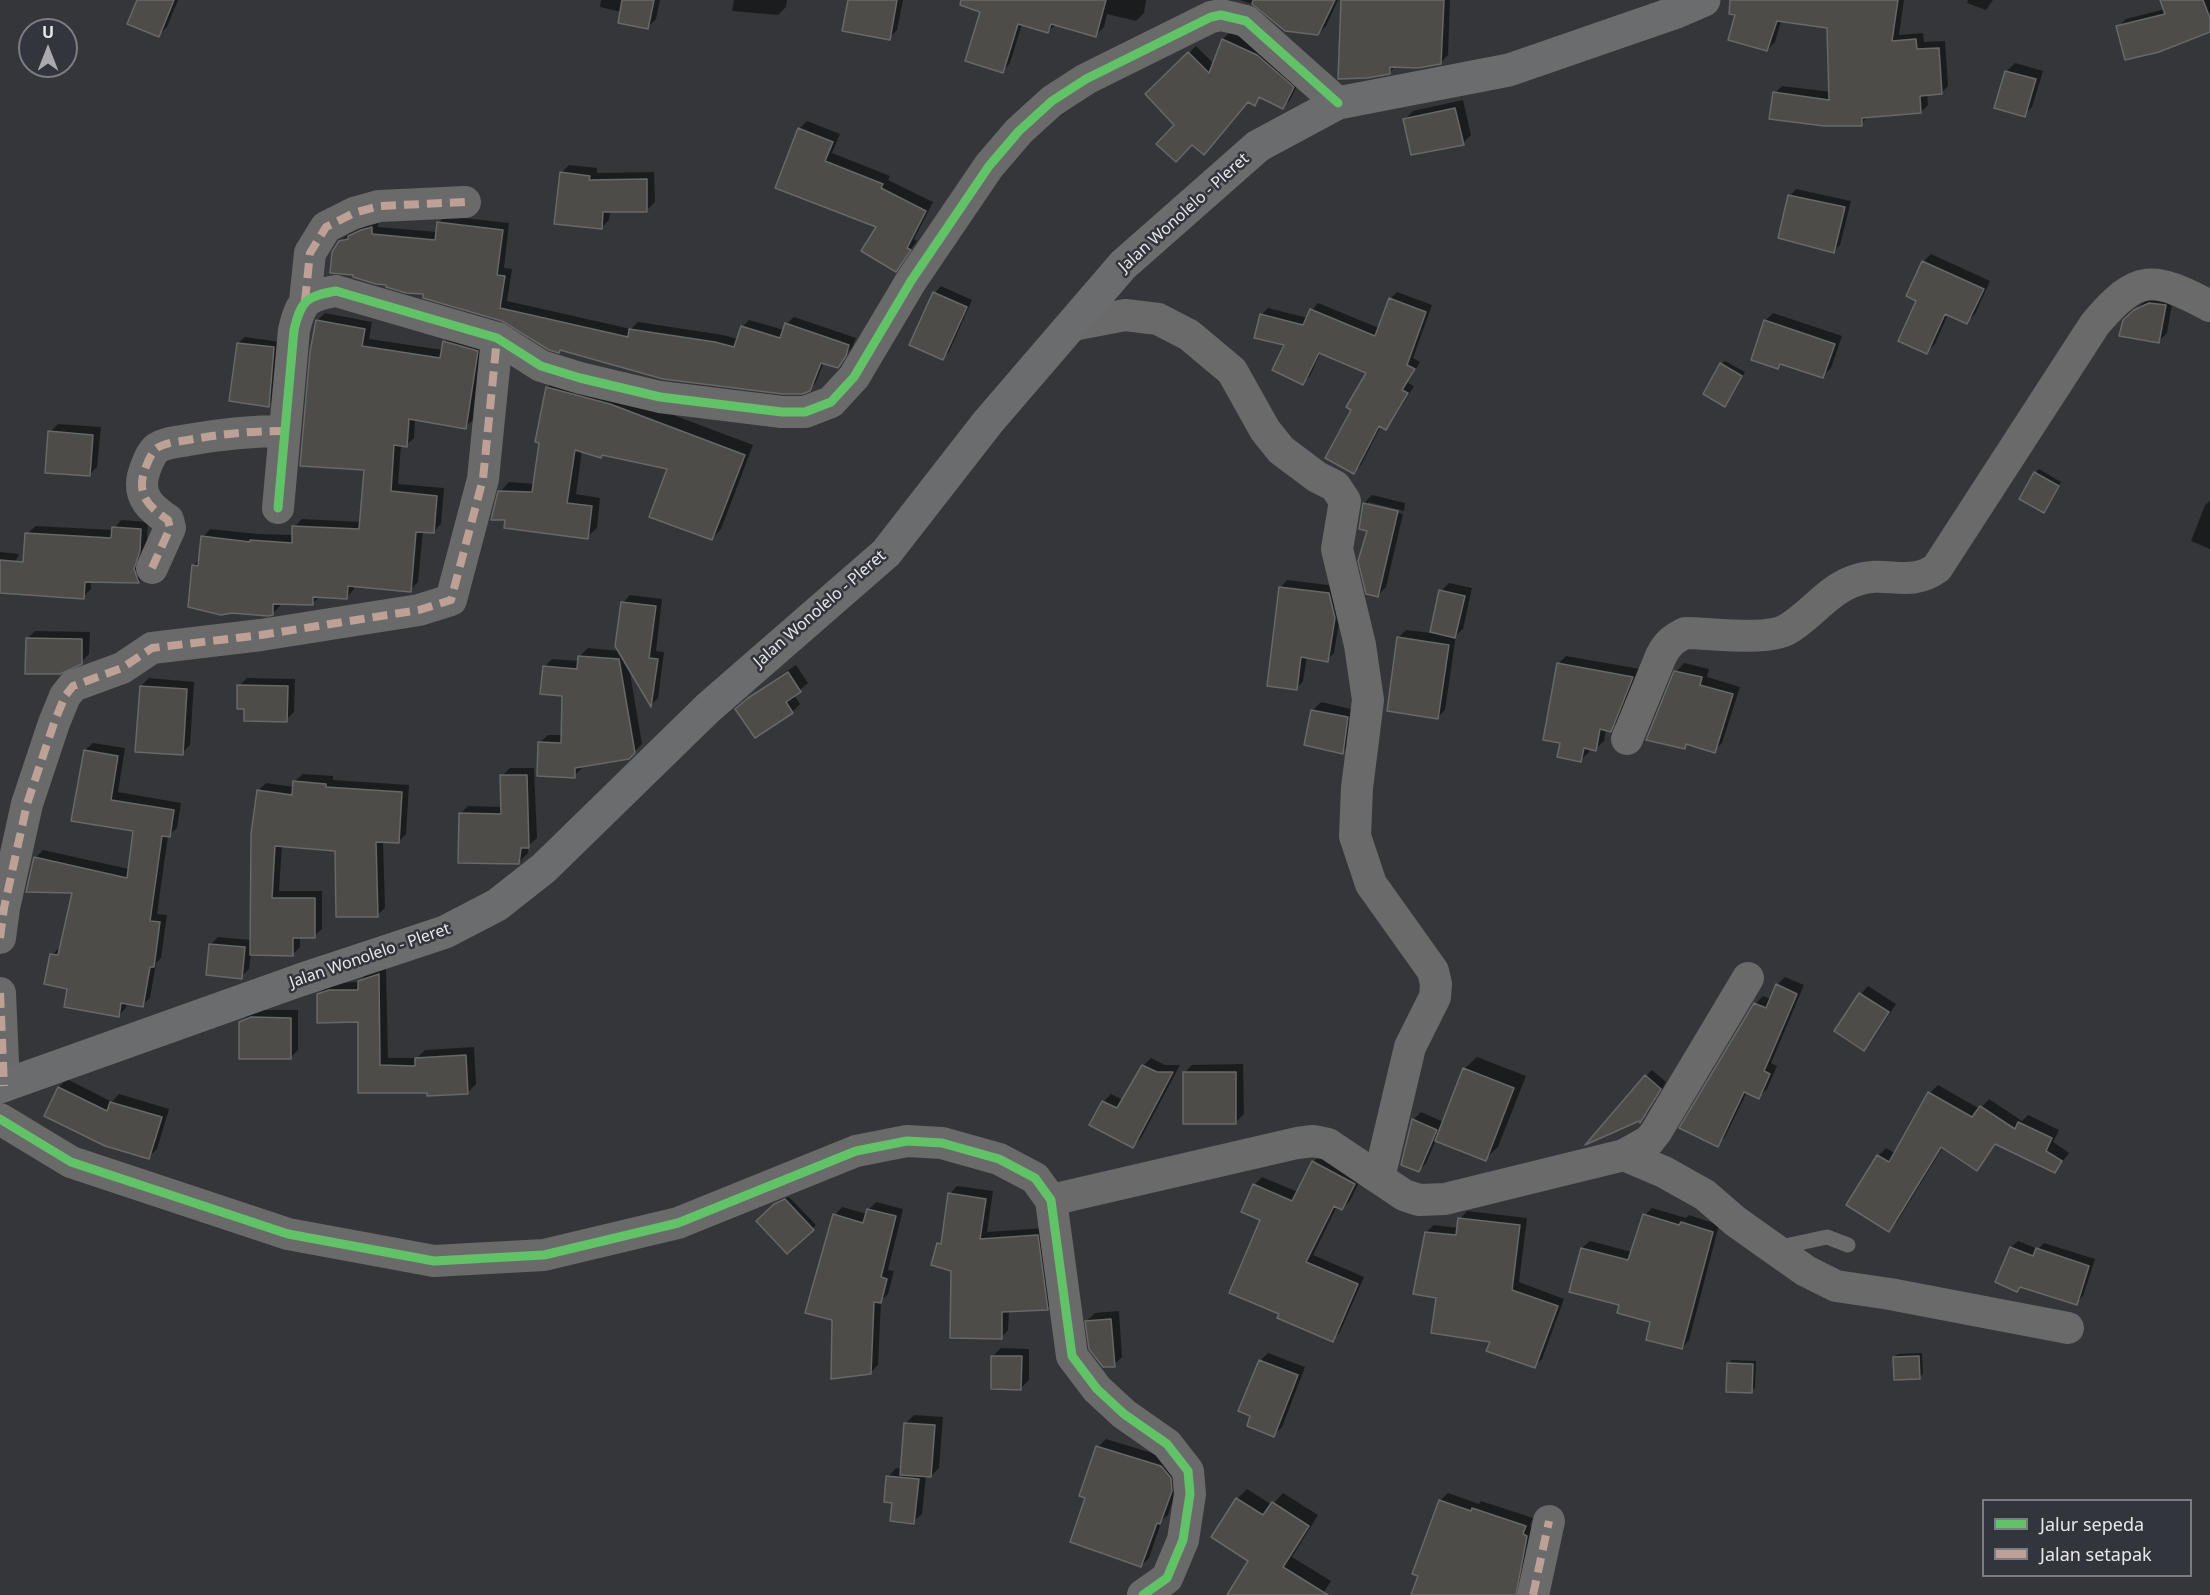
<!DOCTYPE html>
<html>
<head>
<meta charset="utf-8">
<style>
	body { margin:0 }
	#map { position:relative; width:2210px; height:1595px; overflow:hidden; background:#343639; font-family:"Noto Sans",sans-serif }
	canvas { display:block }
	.legend { position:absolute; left:1982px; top:1499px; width:210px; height:78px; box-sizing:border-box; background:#32353b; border:2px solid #7a7d82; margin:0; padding:8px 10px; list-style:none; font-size:18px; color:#e6e8ec }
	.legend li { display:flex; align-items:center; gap:12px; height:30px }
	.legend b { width:30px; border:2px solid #7a7d82 }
	.north { position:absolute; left:18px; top:18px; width:60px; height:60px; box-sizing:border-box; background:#32353b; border:2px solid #7a7d82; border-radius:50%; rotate:0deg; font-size:16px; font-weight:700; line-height:24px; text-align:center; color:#e6e8ec }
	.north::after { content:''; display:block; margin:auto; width:21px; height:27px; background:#a8aaad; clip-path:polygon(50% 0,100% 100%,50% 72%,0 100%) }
</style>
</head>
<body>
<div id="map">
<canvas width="2210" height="1595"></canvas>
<ul class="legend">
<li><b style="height:8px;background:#61c268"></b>Jalur sepeda</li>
<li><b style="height:8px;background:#bda197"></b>Jalan setapak</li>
</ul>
<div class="north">U</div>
</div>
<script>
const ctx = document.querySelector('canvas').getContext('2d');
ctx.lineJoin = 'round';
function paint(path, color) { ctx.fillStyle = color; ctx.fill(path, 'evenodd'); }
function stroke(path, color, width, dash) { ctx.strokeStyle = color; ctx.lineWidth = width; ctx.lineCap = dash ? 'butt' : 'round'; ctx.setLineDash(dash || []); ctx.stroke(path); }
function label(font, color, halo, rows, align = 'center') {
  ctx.font = font + ' "Noto Sans",sans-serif'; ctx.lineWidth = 5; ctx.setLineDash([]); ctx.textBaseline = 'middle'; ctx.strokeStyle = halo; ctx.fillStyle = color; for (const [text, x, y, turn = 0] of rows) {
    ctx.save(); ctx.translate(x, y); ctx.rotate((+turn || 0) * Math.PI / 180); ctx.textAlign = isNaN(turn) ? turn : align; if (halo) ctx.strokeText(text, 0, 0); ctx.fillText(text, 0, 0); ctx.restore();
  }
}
paint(new Path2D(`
	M139,0h39l-11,27 -8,8z
	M601,0h59l-4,19 -8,8 -27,-15 -21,-5z
	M734,0h53l-1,7 -8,8 -46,-4z
	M849,0h54l-6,30 -8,8z
	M985,0h161l-2,13 -8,8 -29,-7 -3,13 -8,8 -40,-11 -8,8 -26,-8 -12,39 -7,8z
	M1240,0h98l-12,26 -8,8 -60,-28z
	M1343,0h107l-2,55 -8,8 -44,3 -6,6z
	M1797,0h107l-5,35 24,-2 1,9 21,-1 3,45 -7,7 -14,1 1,11 -7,7 -53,4 -7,9 -86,-32 7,-7 49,6 -3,-65z
	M1968,0h25l-7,10 -19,-7z
	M2161,0h49v31l-92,-4 8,-8 39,-10z
	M1738,11l45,3 -8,28 -8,8z
	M1230,32l34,16 36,32 -10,20 -7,7 -22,-10 -7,7 -6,-3 -44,52 -28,-29 -12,-46 32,-32 18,18 9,-25z
	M2015,63l28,8 -11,36 -8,8 -17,-44z
	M1463,100l8,35 -8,8 -58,-24 8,-8z
	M807,121l33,13 -8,19 58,23 -2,4 45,22 -19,37 3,2 -22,29 -17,-44 -101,-39 22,-58z
	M569,165l28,3v5l57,-1 1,30 -8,8 -37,1 -1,9 -8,8 -40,-55z
	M1796,189l55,12 -11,44 -6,6 -44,-55z
	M446,216l63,7 -5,45 8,1 -5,32 124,28 7,-7 85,13 15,4 4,-12 7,-7 35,10 2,-6 8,-7 62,21 -4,9 -15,19 -13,-4 -8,20 -7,8 -384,-98 -85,-50 8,-8 31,-13 -1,6 59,5 1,-9z
	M1931,254l59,27 -15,33 -8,8 -19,-8 -13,30 -8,8 -9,-52 -10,-5 15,-33z
	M941,286l31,14 -23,52 -6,6 -32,-14 24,-51z
	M1397,292l35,13 -19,53 7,4 -12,21 6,3 -22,36 -7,6 -4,-2 -20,39 -7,7 -1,-62 15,-38 -47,-20 -11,24 -7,7 -17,-39 -25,-29 7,-7 40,10 4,-8 6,-7 61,25 11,-29z
	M2159,295l14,3 -6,35 -8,8 -36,-19 21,-20z
	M325,313l47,9 -3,17 74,11 1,-8 8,-8 33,10 -12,76 -8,7 -50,-8 -1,19 -8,7h-5l-3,39 46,4 -3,36 -8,8 -10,-1 -5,51 -8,8 -56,-5v4l-7,8 -27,-1 -8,8 -32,-1v3l-8,8 -79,-48 7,-7 3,-22 7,-8 48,5 36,1v-8l8,-8 59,3 5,-53 -49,-148z
	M1773,313l69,23 -11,32 -8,8 -41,-13 -4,5 -13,-47z
	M245,337l35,5 -5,57 -7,6 -30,-62z
	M1725,361l20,11 -20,33 -4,-41z
	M557,378l63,17 133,50 -32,84 -9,10 -43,-71 -65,-15 -3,3 -19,-6 -6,44 24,4 -3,30 -10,9 -81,-18 -6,-27 9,-10 26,2 6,-42 -5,-1 12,-54z
	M58,424l43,3 -4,40 -8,8 -39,-43z
	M2039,469l22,13 -17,29 -9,-38z
	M1372,495l33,8 -1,8 -36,-9v4l35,8 -17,73 -8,8 -14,-92z
	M2210,501v48l-19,-8 14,-36z
	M121,520l27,2 -3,53 -7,7 -47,-2v9l-8,8 -55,-64 8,-7 77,4zM133,562l5,14h-3l-5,-13z
	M0,552l19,2 -19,41z
	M1287,580l49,6 5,24 -7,43 -7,7 -20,-4 -4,25 -7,8 -16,-101z
	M1449,583l23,5 -9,41 -7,6 -11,75 -8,8 -39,-80 8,-8 25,3 10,-42z
	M630,595l32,4 -6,52 8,1 -6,46 -7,7 -22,-38 13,77 -13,13 -47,8v3l-8,8 -35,-33 9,-8h14l2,-41 -20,-27 8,-8 27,2 1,-5 8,-8 32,3 3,-48z
	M35,631l55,1 -1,22 -8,8 -54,-23z
	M1566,656l74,13 -22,53 -8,8 -4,-1 -2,12 -9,8 -5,-1 -1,4 -8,8 -19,-18 -4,-78z
	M1684,663l25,6 -2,8 33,10 -18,56 -8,8 -26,-8 -4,4 -8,-75z
	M796,665l12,18 -14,12 6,9 -8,8 -36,24 -11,-34 12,-11z
	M149,678l45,4 -4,63 -8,8 -41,-67z
	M247,678l48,1 -1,33 -8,8 -47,-34z
	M1321,702l34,8 -4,34 -8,8 -38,-8 8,-34z
	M93,743l32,5 -7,44 63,11 -4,25 -9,8 -11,78 10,1 -6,43 -5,5 -6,35 -8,7 -15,-2 -1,5 -8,8 -49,-29 -17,-32 8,-8h2l12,-55 -39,-34 8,-8 86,19 6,-39 -62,-10 12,-70z
	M510,768h24l3,70 -9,8v7l-8,8 -61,1 1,-48 8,-8 34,1v-31z
	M303,774l30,2v4l76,5 -3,49 -8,8 -15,-1 2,67 -8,7 -41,-66 -54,-4 -3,46h43v38l-8,7h-14v11l-8,8 -41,-1 -2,15 -8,8 -31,-32 8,-8 33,3 7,-149 8,-8 28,4 1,-6z
	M386,967l2,91h29l8,-8 49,-3 2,37 -8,8h-109v-71l-41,-26 8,-8 13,-4 20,-1 8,-9z
	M1785,977l19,8 -33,78 6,3 -10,23 -8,8 -12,-5 -22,45 -8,8 38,-141 8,-8 8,3 6,-14z
	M1868,986l28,18 -24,37 -8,8 -3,-55z
	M260,1010h38v40l-8,8 -49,-36 8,-8z
	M1477,1057l49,19 -28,71 -13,12 -49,-19 -10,23 -8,8 -5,-51 8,-8 23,10 20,-53z
	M1151,1058l14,7h15l-39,73 -8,8 -42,-21 12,-23 8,-8 12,6 20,-34z
	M1243,1064l1,50 -8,8 -52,-49 8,-8z
	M1652,1070l14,12 -19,32 -7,7 6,-45z
	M67,1079l45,23 7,-8 50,15 -12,40 -8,8 -90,-70z
	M1938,1085l42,24 9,-10 33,22 6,-6 31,15 -6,12 16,11 -14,18 -58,-28 -20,26 -34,-22 -46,75 -8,8 -11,-74 8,-8 9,5 35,-60z
	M1321,1154l41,22 -12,25 -8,7 -5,-2 -24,49 51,22 -24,55 -7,8 -52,-27 -19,-94 -19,-8 12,-27 7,-7 36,15 15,-30z
	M957,1186l36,5 -6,41 58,-4 9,73 -7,7 -38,3 -1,19 -7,8 -48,-68 -14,-26 4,-5 7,-45z
	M789,1197l27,28 -29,27 -29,-31 21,-20z
	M876,1202l27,7 -15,61 6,1 -6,23 -7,7 -3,64 -8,8 -35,-158 7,-8 25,7 1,-4z
	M1652,1208l34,10 3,-3 30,10 -30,115 -7,8 -30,-27 -31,-17 -50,-13 11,-43 8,-7 42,11 13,-37z
	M1467,1211l60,7 -8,64 45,17 -22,60 -8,7 -42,-25 -54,-44 -12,-65 8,-7 25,3 1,-9z
	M2018,1241l20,8 6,-6 51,16 -12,37 -7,7 -55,-17 -24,-4 14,-35z
	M1119,1311l3,46 -8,8 -27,-44 8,-8z
	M1001,1348l28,1v31l-8,8 -28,-32z
	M1268,1353l37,14 -23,60 -8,8 -14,-74z
	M1922,1353l1,21 -4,3 -25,-20 4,-3z
	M1732,1360l24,1 -1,27 -4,3 -23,-27z
	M914,1415l29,2 -4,51 -8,8 -5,-1 -4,39 -9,8 -19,-20 -6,-25 8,-9 6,1 4,-46z
	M1106,1439l63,19 10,24 -11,33 -6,5 -13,38 -8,8 -54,-69 11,-50z
	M1247,1489l25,16 11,-12 35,22 -26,42 39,24 -9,14h-94l22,-35 -13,-61z
	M1448,1493l31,11 2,-3 52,17 -3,8 4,2 -9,67h-113l8,-20 20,-74z`), '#0007');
const building = new Path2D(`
	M137,0h37l-15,37 -32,-13z
	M622,0h32l-6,29 -30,-6z
	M848,0h49l-7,40 -48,-9z
	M961,0h145l-10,37 -45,-13 -3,9 -30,-9 -15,49 -38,-12 15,-49 -20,-7z
	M1253,0h82l-17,35 -33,-4 -33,-27z
	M1341,0h103l-3,64 -23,4 -28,-1v7l-23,4 -29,1z
	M1730,0h168l-6,41 24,-2 1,10 22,-1 3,46 -22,2 1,17 -59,5v8h-38l-55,-7 4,-27 56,8 -2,-72 -50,-7 -10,30 -39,-11 7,-25 -6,-1z
	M2160,0h43l7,18v14l-51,20 -34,8 -9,-34 49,-12z
	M1222,39l35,16 37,32 -11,22 -24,-12 -4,9 -7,-4 -44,53 -12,-10 -16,17 -20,-18 18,-19 -29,-31 43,-42 21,21z
	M2005,71l31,8 -11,38 -31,-9z
	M1455,108l9,37 -53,10 -8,-36z
	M798,128l35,14 -8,19 58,23 -2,4 45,23 -19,37 4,2 -15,22 -35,-21 15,-24 -101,-39z
	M560,172l30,4 -1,4 58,-1v33h-44l-1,17 -48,-5z
	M1788,195l57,12 -11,46 -56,-15z
	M437,222l66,8 -6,45 8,1 -5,32 128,29 1,-8 86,13 19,5 7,-21 39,12 5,-15 64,22 -3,11 -8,12 -17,-5 -11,28 -8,3h-19l-120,-15 -103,-29 -1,3 -10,-3 -47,-29 -79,-23v-4l-17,-1 -20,-6v-2l-10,-1 -23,-7v-2l-23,-2 2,-21 7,-11 9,-2v-3l13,-6 11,-3v7l63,6z
	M1922,261l62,28 -17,35 -22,-10 -18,40 -29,-13 18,-40 -10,-5z
	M933,292l34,15 -24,53 -34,-15z
	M1389,298l37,14 -19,53 8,4 -13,21 6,3 -22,37 -7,-4 -25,48 -29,-16 26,-48 -5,-3 20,-34 -47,-20 -16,32 -31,-15 12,-25 -30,-7 6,-24 43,11 7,-16 65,27z
	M2149,303l17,2 -7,38 -40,-7 4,-16 11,-10z
	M316,320l49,9 -3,17 78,12 3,-17 35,10 -12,78 -57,-10 -2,28 -13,-2 -3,46 46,5 -3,37 -18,-1 -5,60 -63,-6 -1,13 -34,-2v8l-40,-1v11l-5,1 -36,-3 -11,2 -33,-8 4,-42 6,1 3,-30 49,6v-2l42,3v-17l67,3 5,-59 -64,-4 10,-114z
	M1764,320l71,24 -12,34 -43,-14 -2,5 -27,-9z
	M237,343l37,4 -5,60 -40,-6z
	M1720,363l22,13 -17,31 -22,-13z
	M546,387l64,17 135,51 -33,85 -63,-23 18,-48 -65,-14 -1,3 -26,-8 -8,53 25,3 -4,33 -84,-11 1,-8h-14l7,-29 34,1 7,-49 -4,-1z
	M48,431l45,4 -3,41 -45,-3z
	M2034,472l25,14 -15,27 -25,-14z
	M1363,503l35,8 -20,86 -12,-3 -8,-33 9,-30 -8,-2z
	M112,527l29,2 -1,22 -6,18 5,14 -54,-1 -1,17 -84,-6v-33l23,2 2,-29 86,5z
	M1279,587l50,6 6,25 -7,44 -27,-5 -4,33 -30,-4z
	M1439,590l26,6 -10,42 -25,-6z
	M621,602l35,4 -7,52 9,1 -7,48 -36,-61z
	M1397,637l52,8 -11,74 -51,-8z
	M26,638l56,1v25l-22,10h-35z
	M578,656l41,3 16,94 -6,6 -54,9v10l-38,-2 1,-34 23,1 1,-47 -22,-2 3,-28 34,3z
	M1557,663l76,14 -22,55 -11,-3 -4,22 -12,-3 -3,14 -24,-5 3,-14 -17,-3z
	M1674,671l28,6 -2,8 33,9 -18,59 -29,-9 -1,5 -39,-9z
	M788,672l13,20 -15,10 7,11 -38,25 -20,-29 13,-11z
	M237,685l51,1 -1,36 -43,-1v-12h-7z
	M140,686l47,3 -4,66 -48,-3z
	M1311,710l37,7 -5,37 -39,-9z
	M84,750l34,6 -7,44 63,10 -4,27 -8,-1 -12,85 10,1 -6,45h-4l-7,40 -22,-4 -2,14 -55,-10 3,-18 -23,-5 6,-30 8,1 14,-62 -46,-1 8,-35 93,21 6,-47 -62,-10z
	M500,775h27l2,73h-8l-2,16 -61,-1 1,-50 42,1z
	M293,781l33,3v3l76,5 -3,51 -23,-1 2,75h-42l-1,-66 -60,-5 -3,52h43v40h-22v18l-43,-1 1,-121 6,-44 35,5z
	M209,944l36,3 -3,32 -36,-4z
	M379,974l1,91 35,1v-8l51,-3 2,39 -41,2v-3h-69v-71l-41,1v-29l12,-4h29v-9z
	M1776,984l21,10 -33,77 6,3 -11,25 -15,-7 -26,55 -39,-19 75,-125 12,5z
	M1859,993l30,19 -25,39 -30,-20z
	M251,1017l40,1v41h-52v-37z
	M1142,1065l15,7h16l-40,76 -44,-23 13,-24 15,7z
	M1463,1068l51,20 -28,73 -51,-20z
	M1183,1072h53v52h-53z
	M1645,1075l16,14 -21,34 -1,-2 -54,24z
	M58,1087l49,24 3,-9 52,15 -13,42 -44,-13 -61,-30z
	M1928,1092l44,25 8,-11 35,23 3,-7 34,16 -6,13 16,10 -7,12 -60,-29 -18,27 -36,-24 -52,85 -43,-27 31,-50 12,7z
	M1412,1119l25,11 -18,42 -18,-7z
	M1312,1161l43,23 -13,26 -8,-4 -28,56 52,22 -25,58 -56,-24 2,-4 -50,-21 31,-73 -19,-8 12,-28 39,17z
	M948,1193l38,6 -6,40 58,-4 10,75 -46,2v27l-52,-1 1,-67 -20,-6 6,-22 4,1z
	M785,1199l29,31 -27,24 -31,-33 18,-17z
	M867,1209l29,7 -15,61 6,2 -6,24 -7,-1 -3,72 -40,5 1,-59 -27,-7 28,-99 30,9z
	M1643,1214l36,11 2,-3 32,10 -31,117 -36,-9 4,-18 -33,-9 2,-8 -50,-13 12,-44 47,12z
	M1458,1218l62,7 -8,65 46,16 -23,62 -49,-17 4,-9 -59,-9 5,-35 -23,-4 12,-62 31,3z
	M2010,1247l23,9 3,-8 53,18 -12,39 -57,-18 -3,5 -22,-10z
	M1111,1319l4,48h-12l-14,-18 -4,-28z
	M991,1356h31l-1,34 -30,-1z
	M1919,1356l1,23 -26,1 -1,-23z
	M1259,1360l39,15 -24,62 -27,-11 3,-10 -12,-5z
	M1727,1363l26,1 -1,29 -26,-1z
	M904,1423l31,2 -4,52 -31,-2z
	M1096,1446l65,20 10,12 1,13 -12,33 -3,-1 -16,44 -71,-25 15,-44 -6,-2z
	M886,1476l33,3 -5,45 -24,-3 2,-18 -8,-1z
	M1236,1498l27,17 9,-13 37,24 -26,41 45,28h-101l21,-34 -37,-24z
	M1439,1500l32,11 1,-3 54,18 -3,8 4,2 -11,59h-105l7,-19 -6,-2z`);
paint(building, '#4d4c48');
stroke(building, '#676868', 1.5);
stroke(new Path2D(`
	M1776,1248l51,-11 21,8`), '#6a6a6b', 15);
stroke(new Path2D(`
	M305,301l5,-48 16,-26 28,-14 25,-7 86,-4
	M1073,325l52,-10 33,4 31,16 43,36 33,59 16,20 36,27 18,9 10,15 -8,48 23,96 8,55 -11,88 -2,48 16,48 62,87 3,13 -1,13 -25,50 -31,131
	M278,508l16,-178c7,-30 13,-34 42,-39l161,47 44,28 39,12 80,19 122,15h23l26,-10 23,-25 57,-96 78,-115 30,-35 33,-30 34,-22 125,-62 10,-2 25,6 92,82
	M152,568l18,-40 -2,-8c-16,-11 -30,-22 -25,-44 2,-8 8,-24 14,-28 9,-6 21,-6 31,-8 33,-6 63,-9 97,-9
	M1627,739l34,-83c6,-12 12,-17 24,-23 26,0 79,8 101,-3 25,-14 43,-42 71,-50 29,-10 53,8 80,-12l158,-244c43,-51 58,-48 115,-18
	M0,938l4,-30 23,-104 27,-81 11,-27 8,-10 49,-18 30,-20 109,-13 158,-25 32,-10 32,-121 14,-141
	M0,993l4,93
	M0,1119l71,43 217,72 146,27 110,-6 134,-32 178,-72 51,-10 35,2 57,16 36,19 16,22 21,156 25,33 27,25 43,30 21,27 2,23 -7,46 -16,38 -24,17
	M1624,1155l40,17 41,23 30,26 38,27 33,23 30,15 54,8 178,34
	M1051,1200l246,-57 16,-2 15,3 76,51 15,5 26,-1 179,-44 25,-14 7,-9 92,-154
	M1533,1595l16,-74`), '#6a6a6b', 32);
stroke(new Path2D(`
	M0,1087l300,-107 145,-48 52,-27 47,-37 164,-160 178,-155 102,-131 135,-157 135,-119 80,-43 171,-33 165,-57 30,-13`), '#6b6c6e', 33);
stroke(new Path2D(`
	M305,301l5,-48 16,-26 28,-14 25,-7 86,-4
	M152,568l18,-40 -2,-8c-16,-11 -30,-22 -25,-44 2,-8 8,-24 14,-28 9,-6 21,-6 31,-8 33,-6 63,-9 97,-9
	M0,938l4,-30 23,-104 27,-81 11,-27 8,-10 49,-18 30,-20 109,-13 158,-25 32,-10 32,-121 14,-141
	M0,993l4,93
	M1533,1595l16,-74`), '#bda197', 8, [15, 8]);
stroke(new Path2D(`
	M278,508l16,-178c7,-30 13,-34 42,-39l161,47 44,28 39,12 80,19 122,15h23l26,-10 23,-25 57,-96 78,-115 30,-35 33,-30 34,-22 125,-62 10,-2 25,6 92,82
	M0,1119l71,43 217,72 146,27 110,-6 134,-32 178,-72 51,-10 35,2 57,16 36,19 16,22 21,156 25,33 27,25 43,30 21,27 2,23 -7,46 -16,38 -24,17`), '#61c268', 9);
label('16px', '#e6e8ec', '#32353b', [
	["Jalan Wonolelo - Pleret",1184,213,-42],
	["Jalan Wonolelo - Pleret",820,609,-41],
	["Jalan Wonolelo - Pleret",370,956,-19]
]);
</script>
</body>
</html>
